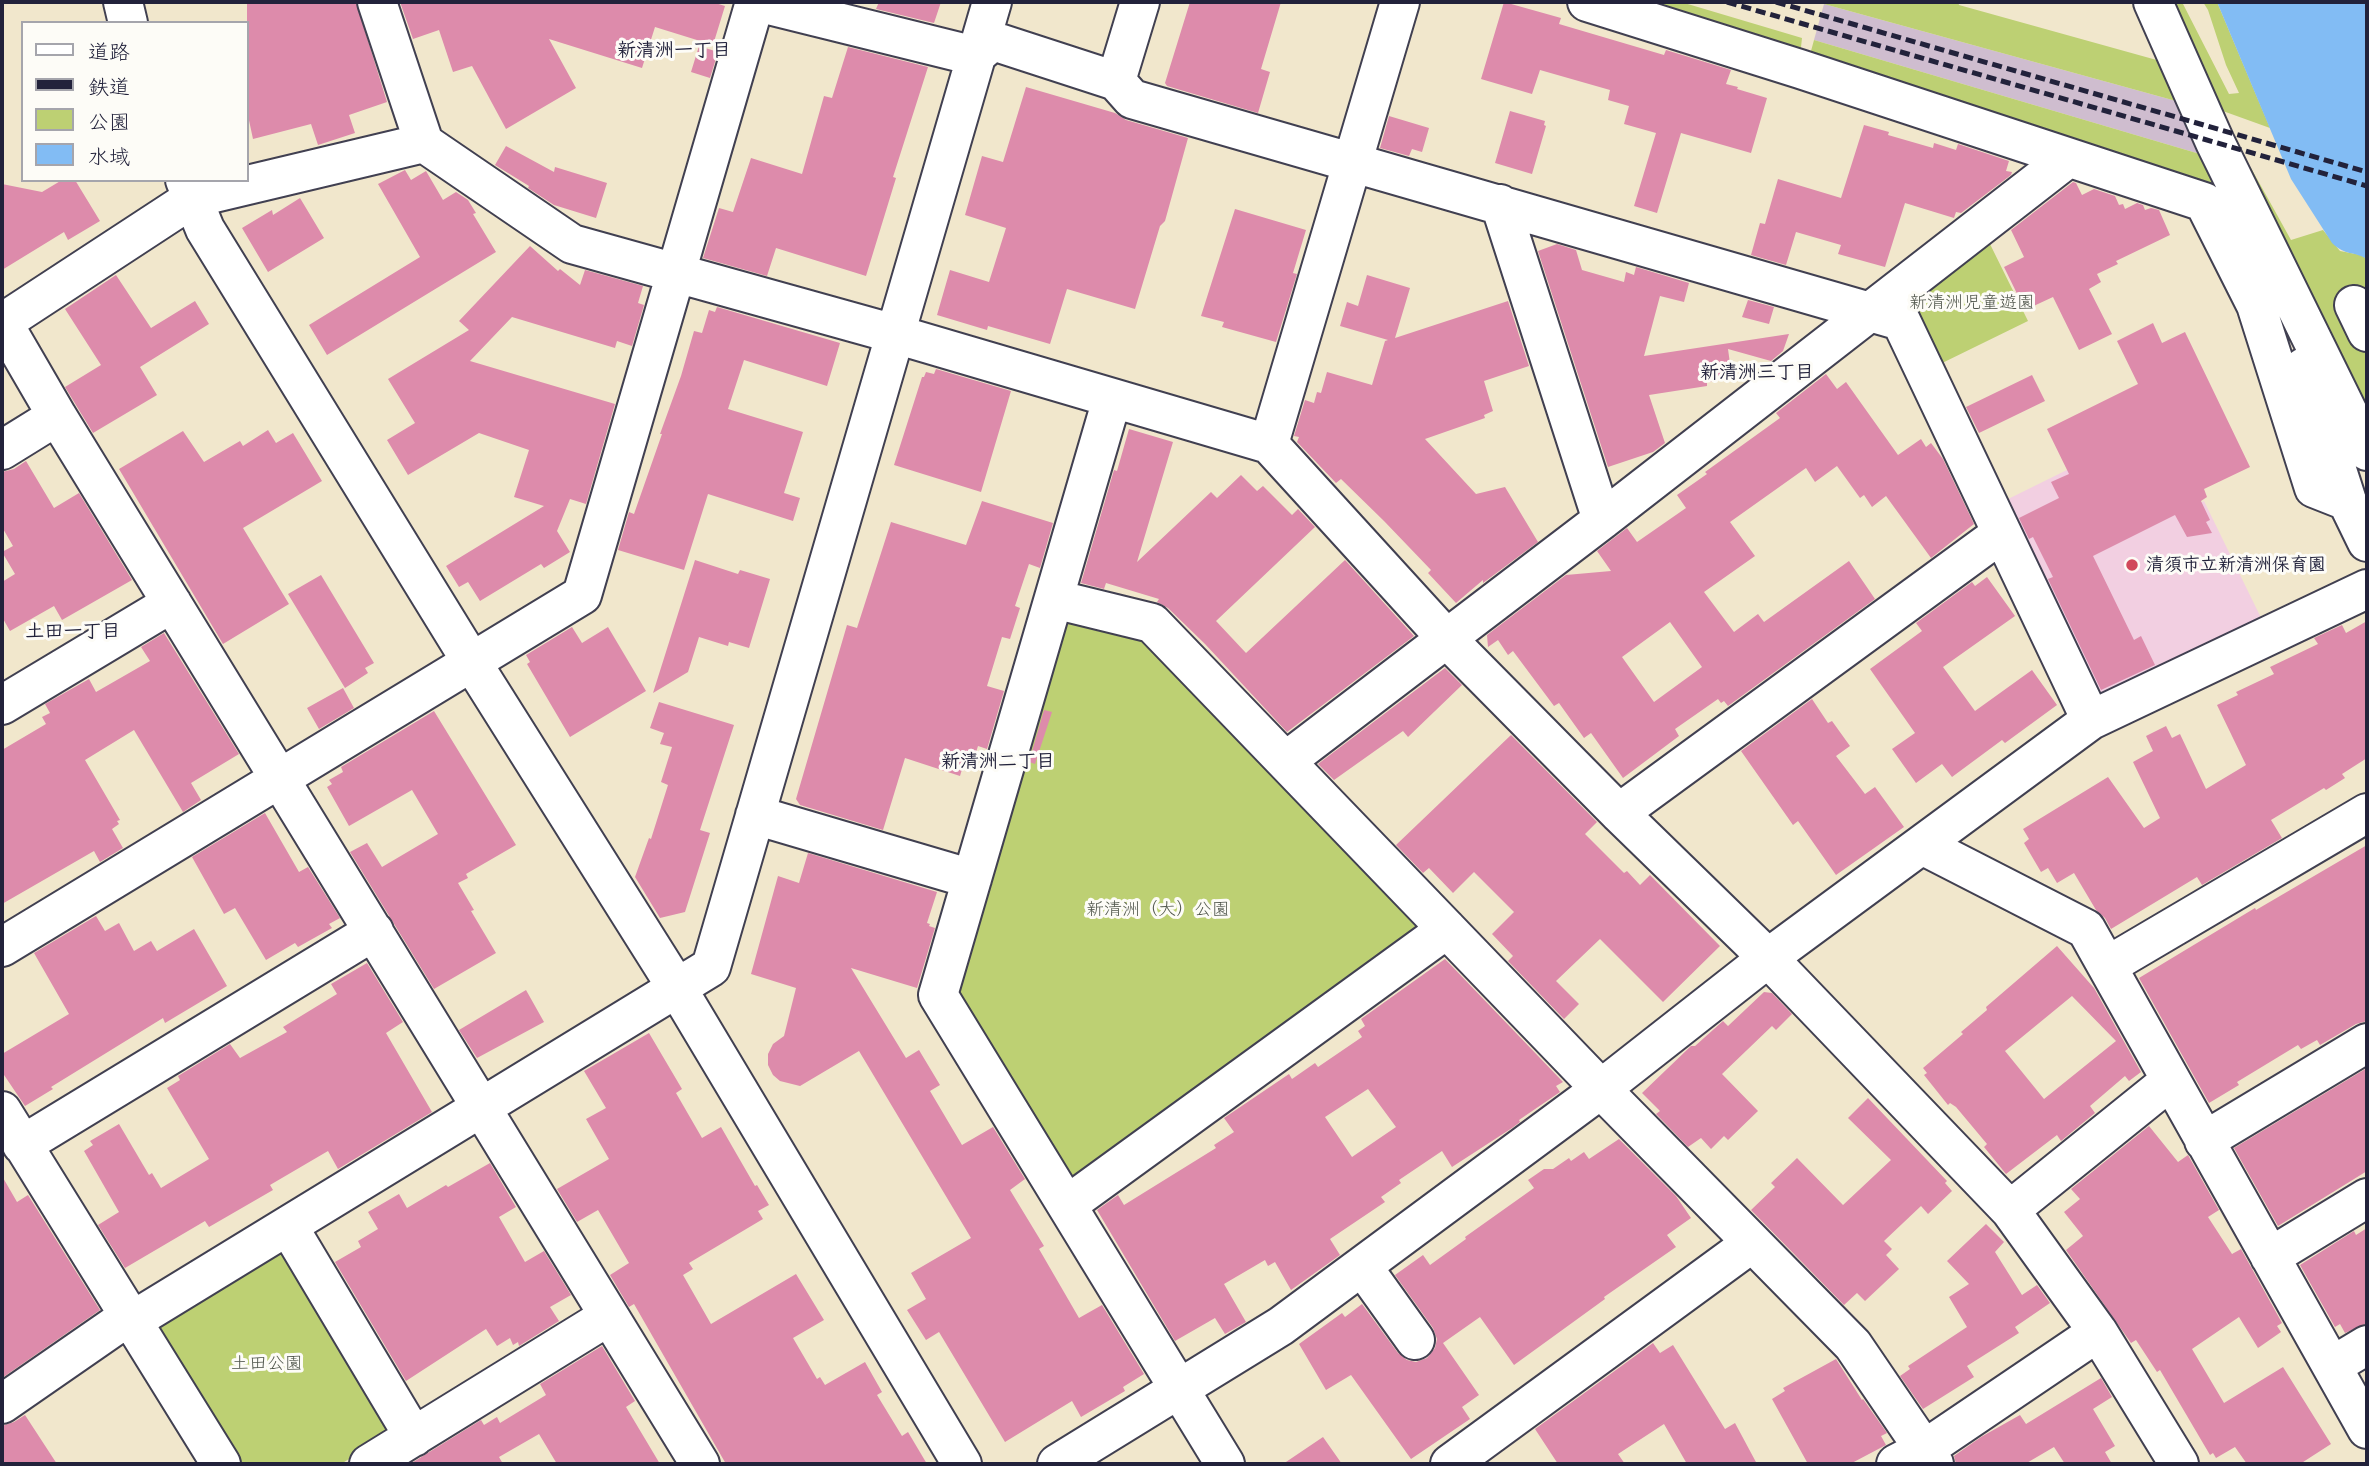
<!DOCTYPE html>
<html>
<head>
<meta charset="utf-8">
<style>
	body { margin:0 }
	#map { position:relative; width:2369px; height:1466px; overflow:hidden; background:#f1e7cc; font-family:"Playpen Sans","Klee One",sans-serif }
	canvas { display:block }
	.frame { position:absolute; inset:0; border:4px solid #22223b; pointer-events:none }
	.legend { position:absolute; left:21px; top:21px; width:228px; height:161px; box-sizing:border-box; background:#fdfcf7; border:2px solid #a5a5ac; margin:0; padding:9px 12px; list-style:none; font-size:21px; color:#22223b }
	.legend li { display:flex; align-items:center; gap:14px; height:35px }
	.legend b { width:35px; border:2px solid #a5a5ac }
</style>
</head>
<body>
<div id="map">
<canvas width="2369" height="1466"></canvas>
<div class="frame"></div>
<ul class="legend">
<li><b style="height:9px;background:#fff"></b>道路</li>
<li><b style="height:9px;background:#22223b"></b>鉄道</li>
<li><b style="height:19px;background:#bdd073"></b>公園</li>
<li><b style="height:19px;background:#82bcf4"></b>水域</li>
</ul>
</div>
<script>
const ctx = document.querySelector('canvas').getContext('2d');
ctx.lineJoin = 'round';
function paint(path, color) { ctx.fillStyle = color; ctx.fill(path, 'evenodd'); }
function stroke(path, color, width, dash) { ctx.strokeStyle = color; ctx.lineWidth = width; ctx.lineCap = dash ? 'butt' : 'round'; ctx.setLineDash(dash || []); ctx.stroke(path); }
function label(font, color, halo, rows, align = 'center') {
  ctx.font = font + ' "Playpen Sans","Klee One",sans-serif'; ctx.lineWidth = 6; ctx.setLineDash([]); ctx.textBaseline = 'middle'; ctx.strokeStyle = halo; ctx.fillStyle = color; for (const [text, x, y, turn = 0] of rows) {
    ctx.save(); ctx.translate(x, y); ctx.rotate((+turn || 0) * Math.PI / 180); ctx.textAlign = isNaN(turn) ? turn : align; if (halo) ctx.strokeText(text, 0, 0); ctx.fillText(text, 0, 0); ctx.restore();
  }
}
paint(new Path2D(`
	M2154,427l43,77 7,-3 61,125 -158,75 -16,-5 -93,-192z`), '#f2cfe1');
paint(new Path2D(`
	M1824,4l363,100 23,53 -396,-117z`), '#cfbdcf');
paint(new Path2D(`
	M1633,2h48l121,36 -1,9 -8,7z
	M1825,2h133l1,3 212,59 16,40 -363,-100z
	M2162,2h20l47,92 10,-1 -13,-28 -18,-55 -5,-8h14l53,126 -61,-22z
	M1814,40l396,117 47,92 -41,-54 -399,-132 -6,-12z
	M2233,162l18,6 40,72 32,-10 17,21 21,4 6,4v164z
	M1988,240l40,81 -96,47 -26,-59 7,-14z
	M1069,620l72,19 278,284 -2,12 -350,248 -114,-188 105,-367z
	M282,1252l110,169 -3,13 -48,30h-101l-79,-126 -1,-11z`), '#bdd073');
paint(new Path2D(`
	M2217,2h150v257c-13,-8 -22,-3 -35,-16l-41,-64z`), '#82bcf4');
paint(new Path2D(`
	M247,2h109l31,100 -38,13 6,18 -37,12 -7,-21 -58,15 -6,-28z
	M400,2h312l13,4 -12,39 -58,-18 -13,41 -93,-29 27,49 -70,41 -34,-63 -19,6 -14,-42 -26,9z
	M879,2h62l-7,21 -58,-14z
	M1190,2h91l-20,67 9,3 -12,41 -91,-27 -2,-3z
	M1504,2l57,16 -2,6 105,31 2,-5 65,20 -5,14 12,3 -1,2 30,9 -16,55 -70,-20 -24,80 -23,-7 22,-73 -32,-9 5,-18 -21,-6 2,-10 -70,-20 -8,24 -51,-15z
	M699,46l19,6 -8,26 -19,-6z
	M848,47l80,20 -35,110 3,1 -30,98 -90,-28 -9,28 -64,-18 16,-50 14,4 18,-54 51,16 22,-78 8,2z
	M1026,87l89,26 11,7 62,18 -23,83 -5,5 -25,83 -68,-20 -17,55 -62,-18 -1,4 -50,-15 13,-45 39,12 17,-54 -41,-13 17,-59 21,6z
	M1510,111l35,10 -1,4 2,1 -14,48 -37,-11z
	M1389,116l40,12 -7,24 -10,-3 -3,7 -29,-8z
	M1864,125l25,7 -1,3 45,13 1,-5 22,7 2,-6 51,17 -3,10 6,1 -1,3 -50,38 -5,-1 -2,6 -49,-15 -20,64 -47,-13 3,-9 -45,-13 -10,33 -35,-10 9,-32 5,1 13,-45 63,19z
	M506,146l48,26 1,-5 52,16 -11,35 -42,-13 -26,-17 1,-2 -34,-21z
	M405,170l6,10 15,-9 17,29 13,-8 12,8 8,13 -3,1 23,38 -169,103 -18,-30 111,-68 -42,-73z
	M62,180h13l25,41 -32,19 -4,-8 -62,38v-86l40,8z
	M2073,182l3,1 6,12 12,-6 21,7 4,9 4,-1 2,5 12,-6 6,2 2,5 6,-2 8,2 11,25 -54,26 2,3 -21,10 4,8 -12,7 23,45 -33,16 -26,-53 -28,13 -21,-43 20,-10 -13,-27z
	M300,198l24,40 -56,34 -26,-44 30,-18 1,5z
	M1235,209l71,21 -13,43 4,1 -21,68 -54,-15 2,-5 -23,-6z
	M1557,244l19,6 6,20 42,12 2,-10 8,3 2,-8 53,16 -5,19 -24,-6 -16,60 145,-22 -6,17 -12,10 -43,-12 4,29 -25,4v4l-58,9 16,48 -12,9 -45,15 -70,-216z
	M530,246l28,25 2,-2 20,16 5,-15 58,16 -5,17 6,2 -12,41 -15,-5 -2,7 -103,-31 -42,44 145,43 -29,100 -16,-5 -13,32 13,21 -26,16 -3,-4 -61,37 -12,-19 -9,5 -13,-21 98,-60 -30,-9 15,-47 -50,-17 -71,42 -21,-35 28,-17 -27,-44 81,-49 -10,-9z
	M116,275l35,53 44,-27 14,23 -69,43 17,28 -64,38 -28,-46 36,-22 -36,-56z
	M1367,275l43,13 -15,50 113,-37 21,65 -45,15 9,30 -9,4 1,3 -60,21 51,55 29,-7 33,55 -55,41v-3l-27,23 -28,-30 3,-3 -47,-49 -43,-42 -5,4 -39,-41 2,-5 -5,-1 11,-36 9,3 3,-11 4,1 6,-21 45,13 13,-44 3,-1 -48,-14 7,-24 11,4z
	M1748,300l26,7 -5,17 -27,-7z
	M717,307l123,36 -13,43 -83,-26 -16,49 75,23 -19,61 16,5 -7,23 -85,-27 -24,76 -66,-20 11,-38 5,2 28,-80h-2l21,-58 13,-45 8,2 7,-23 6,2z
	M2153,323l9,20 23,-11 65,135 -46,22 3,8 -6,4 9,19 -4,2 6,11 -25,4 -12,-22 -82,41 41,84 7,-4 14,29 -54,25 -53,-111 5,-2 -20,-40 -4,2 -10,-21 40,-20 -8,-16 18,-8 -22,-45 91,-45 -21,-43z
	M936,369l75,22 -30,101 -87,-27 28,-88h2l2,-5 8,2z
	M1826,374l11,15 9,-7 52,73 23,-16 5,8 5,-4 12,16 31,65 -43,34 -45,-62 -14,11 -8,-12 -4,3 -23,-32 -22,16 -9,-14 -76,54 25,34 -51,36 30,40 24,-18 6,8 85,-61 26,38 -147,107 -4,-5 -3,2 -3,-4 -43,30 4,7 -56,42 -32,-45 -7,5 -25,-35 -5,3 -41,-55 -5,4 -10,-15 -10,7 -1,-12 79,-60 45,-4 -14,-20 30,-23 10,14 49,-34 -9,-13 30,-21 -2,-2 75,-54 -4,-5zM1670,622l32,45 -48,35 -32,-45z
	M2032,375l13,26 -66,32 -13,-26z
	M1129,429l44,13 -36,120 74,-70 6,6 24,-23 16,16 6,-5 29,29 6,-6 17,18 -99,94 30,32 99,-93 69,76 -127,96 -82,-88 -37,-36 -11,-6 2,-3 -53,-16 -2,6 -23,-6 33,-113 3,1z
	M268,430l8,13 17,-10 29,48 -79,47 46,76 -66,40 -104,-175 64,-38 21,31 36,-21 3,5z
	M26,461l28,47 25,-15 53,87 -70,40 -8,-14 -44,25 -8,-14v-35l13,-8 -13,-22 11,-6 -11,-19v-55l12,-3z
	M982,501l71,22 -13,45 -11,-4 -14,42 5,2 -10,31 -8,-2 -15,49 17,5 -17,58 -9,-3 -7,22 -8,-2 -3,10 -55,-18 -22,72 -83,-25 -4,-6 51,-174 10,3 34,-106 75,23z
	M695,560l43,14 2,-4 30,9 -21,69 -20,-6 -1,4 -29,-9 -11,35 -35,21z
	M321,575l53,88 -9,5 3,5 -23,15 -57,-94z
	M1987,577l28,39 -72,51 32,44 57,-41 25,35 -52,38 -3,-3 -50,37 -10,-13 -26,19 -24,-34 23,-16 -45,-64 52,-38 -6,-8 56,-41 3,4z
	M2367,621v137l-25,16 3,4 -19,12 -2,-2 -53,32 11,18 -80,47 -5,-8 -86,52 -6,-11 -9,-8 -22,-37 -17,10 -9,-15 -7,4 -17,-29 5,-4 -6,-10 85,-52 36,51 16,-10 -27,-56 20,-11 -7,-15 20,-10 6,12 8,-4 26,55 40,-24 -29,-60 21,-10 -2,-3 38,-18 -4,-7 48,-23 -4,-6 28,-13 4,8z
	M572,627l10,16 26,-16 38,64 -76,46 -43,-73 3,-2 -4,-7z
	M164,633l75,121 -48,29 10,17 -18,12 -49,-82 -49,30 35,60 -3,1 2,3 -7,5 11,19 -23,14 -6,-11 -92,53v-154l44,-26 -4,-7 8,-4 -5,-9 44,-25 7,13 54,-31 -9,-14z
	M1445,668l17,17 -54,52 -5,-6 -69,49 -16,-16z
	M343,688l11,20 -35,21 -12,-21z
	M1812,699l16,24 4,-2 18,25 -14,10 29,38 10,-7 29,40 -68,48 -38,-54 -5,4 -52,-74z
	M659,702l75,23 -34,105 10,3 -25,79 -25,6 -25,-41 14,-39 2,1 17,-54 -7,-3 11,-35 -12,-3 4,-11 -14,-5z
	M1044,710l8,2 -17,52 -6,-2z
	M434,711l82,134 -50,29 2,4 -10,5 16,27 -3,1 25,42 -62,36 -84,-137 17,-9 15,24 56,-33 -26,-44 -63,36 -22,-39 5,-3 -3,-4 14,-8 -2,-5z
	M1511,735l86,87 -12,12 39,39 3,-2 13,14 10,-10 70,71 -57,56 -63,-63 -44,42 23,23 -15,15 -56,-58 5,-5 -21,-22 22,-22 -40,-40 -21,21 -24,-25 -6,5 -27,-28z
	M265,813l34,59 9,-5 32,51 -11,6 3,4 -34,19 -3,-4 -29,17 -31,-52 -11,6 -32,-57z
	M2367,845v176l-11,3 -36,21 -3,-5 -16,9 -3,-4 -61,37 2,3 -30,18 -70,-125 116,-70 1,2z
	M808,853l129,39 -10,31 3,1 -1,2 6,2 -18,60 -66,-20 55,90 13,-8 21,35 -10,6 32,54 31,-18 32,52 -15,11 34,56 -5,3 40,69 23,-13 42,69 -21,13 2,4 -44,26 -9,-16 -67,41 -66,-110 -13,8 -19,-30 19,-11 -15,-26 60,-35 -112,-187 -59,35 -20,-5 -7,-6 -5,-10v-11l5,-10 11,-8 12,-48 -45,-14 27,-98 21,7z
	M96,916l9,15 14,-8 15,28 17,-10 6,10 37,-22 33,57 -62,37 -2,-5 -112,69 2,2 -28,17 -23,-34v-18l67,-40 -35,-61z
	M2057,946l37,42 47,84 -12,9 -4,-5 -35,30 5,7 -34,28 -4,-6 -51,39 -22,-27 3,-3 -31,-37 -6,-4 -2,2 -24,-30 3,-2 -4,-5 40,-34 -2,-2 26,-22 -1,-3zM2072,996l44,45 -72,58 -39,-48z
	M1445,959l118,123 -7,4 4,6 -41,28 1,2 -8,6 -60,39 -10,-16 -43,29 2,3 -20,14 4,5 -55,37 10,16 -49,35 -16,-28 -7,4 -3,-6 -41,24 22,38 -21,12 -10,-16 -40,23 -78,-131 21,-15 6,10 92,-57 -2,-3 20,-13 -10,-14 65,-44 3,5 23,-16 3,4 44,-30 -4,-6 7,-5 -4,-7zM1368,1089l28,38 -44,30 -27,-40z
	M367,963l36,59 -17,11 46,79 -94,57 -10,-18 -58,34 3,5 -64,37 -4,-6 -80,47 -27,-43 21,-13 -35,-61 9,-6 -3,-4 29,-17 30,51 3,-2 9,15 48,-29 -42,-71 13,-8 -2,-4 52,-32 10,14 47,-26 -4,-5 54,-33 -6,-10z
	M526,990l18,32 -67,36 -18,-28z
	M1764,992l8,1 20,21 -16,16 -4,-4 -50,48 36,37 -30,29 -4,-4 -13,13 -10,-11 -13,9 -32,-33 4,-3 -18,-18 49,-47h4l28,-25 5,5z
	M649,1033l33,56 -6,4 26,45 19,-11 34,59 2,-1 12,20 -11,6 5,8 -74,44 4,6 -10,6 28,49 85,-50 28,46 -31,18 24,41 3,-2 5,8 40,-23 17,30 -5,3 25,41 6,-4 19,32h-201l-92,-160 -5,3 -19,-32 19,-12 -31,-53 -21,12 -20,-33 52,-30 -23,-40 20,-11 -22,-37z
	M2367,1068v103l-89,55 -44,-78z
	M1868,1098l79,83 -2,2 7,8 -24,23 -7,-8 -37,35 8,8 -6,6 13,14 -34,32 -8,-8 -13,12 -93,-95 24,-23 -4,-4 26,-25 46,47 48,-45 -43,-42z
	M2149,1126l29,36 10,-7 31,55 -11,7 24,37 9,-5 41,74 -5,3 4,6 -23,16 -19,-31 -47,32 32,54 59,-36 48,77 -31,20h-53l-12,-17 -19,11 -3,-5 -3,2 -50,-85 -3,2 -21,-32 -5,3 -65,-93 17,-14 -19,-24 16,-13 -9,-10z
	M1619,1139l57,57 15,22 -24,17 9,12 -72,50 1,2 -91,66 -34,-48 -37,26 36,52 -17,12 8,12 -59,40 -60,-84 -25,15 -27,-46 43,-31 3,4 17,-13 36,49 9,7 9,2 11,-4 8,-10 2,-9 -4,-11 -38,-53 28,-20 7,10 36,-26 -1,-2 69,-49 -6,-8 16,-11h9l16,-11 2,3 13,-9 5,7z
	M490,1163l26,44 -17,10 26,45 19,-11 27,44 -21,12 9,14 -40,25 -1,-4 -5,3 -3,-7 -13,8 -11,-17 -80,52 -71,-119 26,-15 -3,-6 20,-12 -10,-17 31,-18 8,14 39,-23 2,2z
	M2,1176l15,26 11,-7 72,115 -98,68z
	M1986,1224l18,18 -9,10 27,43 15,-10 13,18 -35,24 4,6 -52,33 7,11 -51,32 -23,-33 10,-7 -2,-3 59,-39 -18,-30 20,-13 -22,-23z
	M2367,1228v95l-22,10 -5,-9 -5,3 -35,-62 54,-34 2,4z
	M1653,1343l7,10 13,-8 52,84 10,-6 22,41h-70l-23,-40 -46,30 7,10h-67l-23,-35z
	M602,1346l33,55 -9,6 34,57h-103l-18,-30 -40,23 4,7h-93l71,-44 3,5 13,-8 3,6 46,-28 -6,-11z
	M1836,1359l26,41 1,-1 24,34 -6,3 5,9 -36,19h-42l-36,-65 13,-8 -2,-3z
	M2101,1378l11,19 -19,12 22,37 -10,6 7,12h-47l-11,-17 -29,17h-69l-2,-8 27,-19 39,-22 6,9z
	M25,1415l32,49h-55v-38l12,-4z
	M1323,1437l19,27h-59z`), '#dd8bab');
const minor = new Path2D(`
	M123,2l5,21
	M377,2l47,141 148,101 323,90 374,110 178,195 172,174 149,145 242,252 88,122 81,132
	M757,2l218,54
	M1587,2l213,67 404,133 52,103 58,183 33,13
	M2153,2l62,140 152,309
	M975,56l18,-15 123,40 24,-79
	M1116,81l16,18 769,222 190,399
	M185,180l20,49 266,432 206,327 285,476
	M1500,204l102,316
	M2354,305l13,27
	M2,323l191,-125 231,-55
	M3,323l54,93 643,1048
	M2304,367l43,134 20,41
	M1112,399l-174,596 287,469
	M1269,444l131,-442
	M2,450l55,-34
	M1054,599l98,24 449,466 252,256 81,119
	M2,705l170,-102
	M1286,761l316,-241 466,-362
	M1619,813l383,-280
	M755,815l217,64
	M1922,845l164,84 281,500
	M2,947l580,-352 173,-593
	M2107,966l260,-153
	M2,1111l219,353
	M2204,1141l163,-98
	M22,1145l352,-214
	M1067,1205l380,-276
	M2010,1210l160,-129
	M288,1226l126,211
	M2270,1257l97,-59
	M1362,1266l53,74
	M132,1321l579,-354 281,-965
	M2332,1366l35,-21
	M2,1404l127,-88
	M369,1464l240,-148
	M1057,1464l224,-138 320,-237 167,-131 323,-238 276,-131
	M1450,1464l302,-221
	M1896,1464l29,-15 173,-117`);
stroke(minor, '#414051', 42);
stroke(minor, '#fff', 38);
stroke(new Path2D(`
	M1727,2l640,184
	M1776,2l591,170`), '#22223b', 5, [10, 5]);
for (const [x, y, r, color] of [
	[2132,565,7,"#d1495b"]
]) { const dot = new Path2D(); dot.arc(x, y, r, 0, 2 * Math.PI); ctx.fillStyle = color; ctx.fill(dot); stroke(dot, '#fdfcf7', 2.5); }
label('18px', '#50564c', '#fdfcf7', [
	["新清洲児童遊園",1972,303],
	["新清洲（大）公園",1158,910],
	["土田公園",267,1364]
]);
label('bold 18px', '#22223b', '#fdfcf7', [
	["清須市立新清洲保育園",2146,565]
], 'left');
label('bold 19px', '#22223b', '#fdfcf7', [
	["新清洲一丁目",674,51],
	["新清洲三丁目",1757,373],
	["土田一丁目",73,632],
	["新清洲二丁目",998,762]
]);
</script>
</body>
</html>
